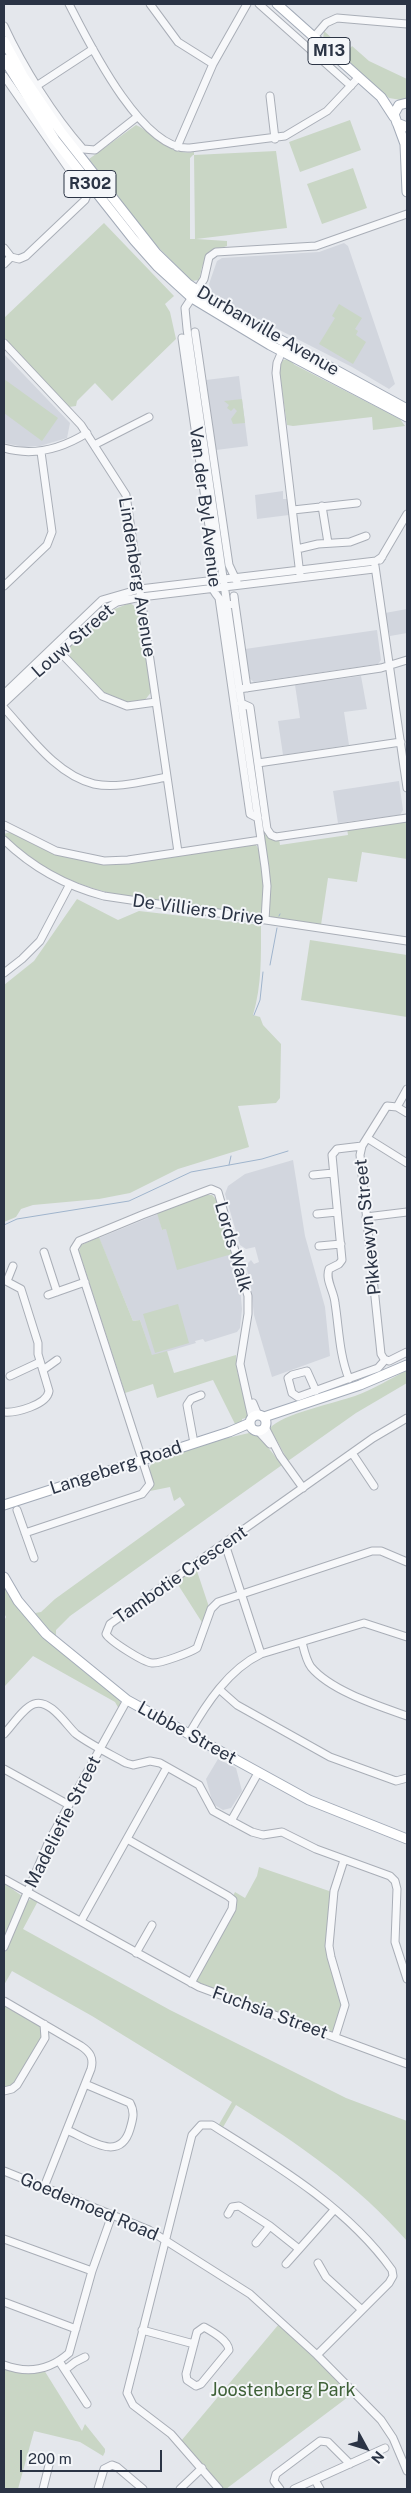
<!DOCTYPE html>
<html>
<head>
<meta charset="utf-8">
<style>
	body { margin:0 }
	#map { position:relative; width:411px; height:2493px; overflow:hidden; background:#e4e7ec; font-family:"Public Sans",sans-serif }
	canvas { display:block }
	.frame { position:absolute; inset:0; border:5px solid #2b3445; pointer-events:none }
	.north { position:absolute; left:341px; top:2423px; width:50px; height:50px; -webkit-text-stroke:4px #f4f6f9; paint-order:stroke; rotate:129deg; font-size:14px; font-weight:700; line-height:20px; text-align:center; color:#2b3445 }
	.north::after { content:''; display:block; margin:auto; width:18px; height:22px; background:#2b3445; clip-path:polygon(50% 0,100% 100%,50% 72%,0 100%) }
	.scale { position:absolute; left:20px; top:2450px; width:142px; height:22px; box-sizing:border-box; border:2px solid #2b3445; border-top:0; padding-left:6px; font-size:15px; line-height:18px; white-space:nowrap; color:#2b3445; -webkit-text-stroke:4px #f4f6f9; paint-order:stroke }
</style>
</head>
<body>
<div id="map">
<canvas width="411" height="2493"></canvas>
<div class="frame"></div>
<div class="north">N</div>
<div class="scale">200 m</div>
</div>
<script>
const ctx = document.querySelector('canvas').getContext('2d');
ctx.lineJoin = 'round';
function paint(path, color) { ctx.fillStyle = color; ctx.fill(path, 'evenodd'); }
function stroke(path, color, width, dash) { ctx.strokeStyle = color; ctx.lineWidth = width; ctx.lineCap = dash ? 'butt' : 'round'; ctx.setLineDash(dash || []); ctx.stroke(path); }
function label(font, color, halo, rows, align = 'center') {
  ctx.font = font + ' "Public Sans",sans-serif'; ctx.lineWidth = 4; ctx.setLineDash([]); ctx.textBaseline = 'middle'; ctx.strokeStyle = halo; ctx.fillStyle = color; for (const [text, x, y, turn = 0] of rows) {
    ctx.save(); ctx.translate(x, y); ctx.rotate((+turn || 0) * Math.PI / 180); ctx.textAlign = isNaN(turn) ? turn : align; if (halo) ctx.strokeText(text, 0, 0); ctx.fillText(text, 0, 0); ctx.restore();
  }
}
paint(new Path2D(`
	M344,243l4,3 47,138 -6,5 -37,-22 -141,-72 -2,-11 8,-23 5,-3 97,-6z
	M4,354l66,69 -3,15 -27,8 -16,1 -20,-4z
	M239,376l9,70 -32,4 -10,-70z
	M283,491v8h4l2,16 -32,4 -2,-24z
	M407,609v24l-17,3 -5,-23z
	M377,630l4,30 -3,4 -124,18 -5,-4 -4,-29z
	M361,676l6,33 -23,3 5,33 -66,10 -5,-34 22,-3 -5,-33z
	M399,781l4,29 -3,5 -62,8 -5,-32z
	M293,1160l12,76 20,71 5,49 -58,21 -18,-62 -3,-27 -5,-23 5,-5 3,4 5,-2 -4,-15 -9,2 -6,-4 -15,-51 3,-8 17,-12z
	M158,1214l4,16 44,-13 12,39 12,-2 10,34 2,21 -2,19 -3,4 -32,10 -2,-3 -8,2 1,2 -44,13 -12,-36 -7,1 -34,-83z
	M218,1759l18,9 6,23 -11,17 -8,2 -10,-6 -7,-25z`), '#d2d6de');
paint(new Path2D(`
	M324,31l23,21 5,-6 17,15 38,18v22l-18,-3 -66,-59z
	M350,120l11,30 -61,22 -11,-30z
	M136,125c21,10 32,31 58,27v3l82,-4 11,77 -91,11 31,2v5l-18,6 -7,15 -3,13 -7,1 -41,-41 -62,-81zM193,155h1l1,84h-5v-81z
	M353,168l14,40 -45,16 -15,-40z
	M104,223l70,73 -9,8 5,8 6,27 -64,62 -17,-18 -18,18 -1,5 -7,1 -65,-68v-21z
	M339,304l23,14 -7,11 3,2 -2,4 10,7 -13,22 -34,-20 16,-26 -3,-2z
	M288,359l7,6 105,54 5,7 -32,4 -1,-13 -79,9 -6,-1 -8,-57 4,-8z
	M4,379l54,39 -16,23 -38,-28z
	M242,399l3,24 -12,1 -2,-5 6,-8 -3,-3 -3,3 -4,-3 2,-3 -5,-4z
	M130,603l10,7 12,81 -7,9 -21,4 -20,-10 -34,-35v-13l37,-34z
	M404,821l3,1v37l-45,-7 -5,30 -29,-4 -7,47 -48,-6 -5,-3 -5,-82 16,5 1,6 68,-10 -1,-6z
	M10,832l42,20 40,10 163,-18c11,10 8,53 8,68l-5,4c-89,-13 -186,-13 -254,-79v-3z
	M77,899l41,21 21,-9 122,14c0,30 1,60 -8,90l7,2 3,8 18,19 -1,54 -4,5 -38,3 11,41 -71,22 -48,24 -31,6 -66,6 -12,4 -5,8 -12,5v-237l30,-24z
	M310,940l97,15v62l-106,-17z
	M206,1195h6l4,4 16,55 -55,16 -11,-41 -4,1 -5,-17z
	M99,1237l34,84 7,-1 12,35 15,-4 7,22 62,-18 1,16 12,42 -3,5 -4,1v2l-7,3 -22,-44 -56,18 -4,-14 -28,9 -46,-142 2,-6z
	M178,1304l11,39 -34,10 -12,-39z
	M407,1370v13l-51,30 -68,48 -18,-33c12,-14 65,-25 85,-32 19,-7 35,-17 52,-26z
	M249,1433l10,3 23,29 -212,151 -14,14v8l-21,-25 6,-1 14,-13 130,-94 -5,-8 -6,4 -4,-14 -20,4 2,-5 -4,-16 5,-9 66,-21z
	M196,1568l13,39 -6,17 -28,-44z
	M4,1585c28,48 70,79 114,113l3,5 -2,6 -4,-7 -82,-46 -29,31v-66l2,-4 -2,-4z
	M259,1867l73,25 -5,56 16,53 -9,30 -3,2 -134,-51v-5l37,-67 -1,-14 2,-4 10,6 12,-22z
	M4,1883l18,13 -18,44z
	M32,1898l6,3 -15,28 147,81 176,88 61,23v120c-49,-56 -108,-97 -171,-136l-14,24 -4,-3 14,-24 -140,-86 -80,-45 -8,14v-31l21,-51z
	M4,2004l37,22 2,9 -29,49 -10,5z
	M279,2324l73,70 -126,95h-4l-41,-48z
	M4,2368l40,2 38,61 3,-7 20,25v3l-2,4 -23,-14 -46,-11 -16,58h-14z`), '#c9d6c5');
stroke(new Path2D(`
	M279,916l1,-2
	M270,965l7,-37
	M254,1015l6,-15 3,-28
	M229,1165l2,-9
	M4,1225l13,-6 112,-18 62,-29 71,-13 26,-8`), '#9fb4cc', 1);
const minor = new Path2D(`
	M69,4c19,37 73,148 121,144l95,-12 42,-25 32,-34
	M150,4l28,38 35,22
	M259,4l92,82
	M4,26c19,41 49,89 79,123l12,1 42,-33
	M314,37l12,-14 11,-5 70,6
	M4,76l83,119 -2,5 -59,56 -7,3 -8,-2
	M38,85l55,-36
	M270,96l5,43
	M177,147l36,-83 34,-60
	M4,248l7,9
	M4,264l7,-7
	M195,332l34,233 8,17
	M182,338l33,230c-6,15 -6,18 4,30l31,216 8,4
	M4,343l77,82 45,70 52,357
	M283,349l-6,14 -1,10 24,202
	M94,445l55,-28
	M4,448c30,9 57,1 83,-15
	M322,506l6,37
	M293,510l64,-7
	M297,549l21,-5 32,-2 16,-6
	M380,560l27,-46
	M375,566l32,222
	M4,586l43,-41 5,-13 -11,-80
	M234,596l1,8
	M227,605l8,-1 12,84
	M57,649l45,47 25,10 29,-4
	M239,689l142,-21 26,-8
	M4,694l98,-94 38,-11 236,-28 6,-4
	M4,703l97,-91 16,-10 24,-5 233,-28
	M241,703l9,4 17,122 4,6 5,2 131,-19
	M4,708c25,27 52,67 90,76 23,5 50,-3 73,-7
	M258,763l143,-21
	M4,825l52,26 48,10 24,-1 133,-20
	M4,840c28,27 62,46 100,56l303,45
	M265,920l2,-34 -2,-19 -78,-538 -2,-21 19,-29 5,-22 7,-5 100,-6 91,-32
	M4,973l18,-14 18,-18 30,-57
	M407,1089l-10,18 -10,-1 -25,40 -2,9 21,199 3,5 5,2 18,-9
	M397,1107l10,6
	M367,1138l40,25
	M313,1175l20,-2
	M317,1214l20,-2
	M366,1217l41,-5
	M319,1246l22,-2
	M44,1252l13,40
	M4,1280l17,9 17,54v11l11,37c-2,14 -33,22 -45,21
	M7,1281l6,-15
	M48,1295l37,-13
	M43,1370l14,-10
	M10,1376l30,-14
	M349,1379c-10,-25 -10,-51 -14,-76 -1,-12 -10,-23 -6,-34l10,-5 3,-4 -10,-105 5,-6 25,-3
	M316,1391l-9,-20 -15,4 -4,3 4,15 6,4 80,-29 7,-8
	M253,1403l5,12
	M407,1418l-34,20 -263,186 -4,10c4,7 37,28 46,29 8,1 39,-11 45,-15l14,-39 7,-7 154,-51h9l26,11
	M265,1427l15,29 23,32
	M259,1432l11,12
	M194,1443l-7,-38 4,-6 10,-4
	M352,1453l22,33
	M17,1510l17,48
	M25,1533l117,-39 8,-10 -76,-235 5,-8 63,-26 69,-26 7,3 30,104v18l-8,50 12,54
	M225,1544l36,110
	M302,1642c2,8 4,18 9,25 20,24 68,39 96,49
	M220,1690l17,15 93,52 66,24 11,-3
	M4,1734c8,-8 19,-26 30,-30 16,-6 33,22 42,30 15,11 34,20 50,29l7,2 17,-4 10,2 39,22 14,26 39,21 11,3 19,-3 34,17 74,27 5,5 2,8 -2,53 12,37
	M189,1734c17,-30 40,-65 72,-80l103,-31 43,14
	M4,1769l65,36
	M231,1821l27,-48
	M127,1839l101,57 5,4 -1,9 -41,74
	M4,1879l195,108 208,77
	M81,1921l86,-154
	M4,1947l45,-106 78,-141
	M136,1953l16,-28
	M4,2001l77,45c9,6 13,12 10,23l-47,118
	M335,2037l10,-32 -14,-48 -2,-11 5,-55 10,-31
	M4,2091l8,-2 5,-4 28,-47 -1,-14
	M67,2130c23,10 53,33 63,-1 3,-10 5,-17 0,-26l-45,-19
	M4,2171l145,59 101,64 67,61 64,65 12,18 14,33
	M228,2214l4,-7 7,-1 31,20 29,23
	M4,2239l88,32
	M256,2243l14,-17
	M318,2263l8,14 36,33
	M286,2264l48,-54
	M4,2302l72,27
	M204,2327c9,5 24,13 25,23l-28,34 -5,2 -9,-6 -1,-6 11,-42z
	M142,2330l52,14
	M59,2361l28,43
	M4,2365c24,9 46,5 65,-12l23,-82 20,-56
	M66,2369l9,-7 10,-5
	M315,2480l5,9
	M43,2489l7,-28
	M98,2489l6,-20 8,-4 5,2 26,22
	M180,2489l22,-21
	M219,2489l-48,-55 -38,-29 -6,-12 65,-258 9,-10h11c64,40 135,82 180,145l1,6 -4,7 -72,72
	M280,2489l-6,-8 2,-7 44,-33 8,1 22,22
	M294,2489l91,-41`);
const major = new Path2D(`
	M277,4l104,93 13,20
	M4,41l19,35 38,56 95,121 32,31 36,25 183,100
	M4,59l51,81 79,100 24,27 34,31 78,47 137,72
	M407,103l-8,2 -5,9 3,9 10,4
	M398,125l7,19 2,48
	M250 1423a8 8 0 1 1 16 0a8 8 0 1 1-16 0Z
	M264,1417l96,-32 47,-20
	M4,1505l225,-73 21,-9
	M4,1577l14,24 28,33 81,66 182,100 98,39`);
stroke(minor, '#a9aeb7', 9);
stroke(major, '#a3abb8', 11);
stroke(minor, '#f7f8fa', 7);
stroke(major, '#fff', 9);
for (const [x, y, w] of [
	[329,51,42],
	[90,184,52]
]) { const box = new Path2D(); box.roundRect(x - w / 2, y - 13.5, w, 27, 4); ctx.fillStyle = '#f4f6f9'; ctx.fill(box); stroke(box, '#2b3445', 1); }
label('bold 16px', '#2b3445', null, [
	["M13",329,51],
	["R302",90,184]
]);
label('18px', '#2b3445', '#f4f6f9', [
	["Durbanville Avenue",268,331,30],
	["Van der Byl Avenue",205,507,83],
	["Lindenberg Avenue",137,577,81],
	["Louw Street",73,641,-41],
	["De Villiers Drive",198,910,8],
	["Pikkewyn Street",368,1227,-96],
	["Lords Walk",233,1247,74],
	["Langeberg Road",116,1468,-18],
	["Tambotie Crescent",181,1575,-35],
	["Lubbe Street",187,1733,29],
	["Madeliefie Street",63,1822,-63],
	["Fuchsia Street",270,2013,20],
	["Goedemoed Road",89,2207,23]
]);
label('18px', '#3f6138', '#f4f6f9', [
	["Joostenberg Park",283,2390]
]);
</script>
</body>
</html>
